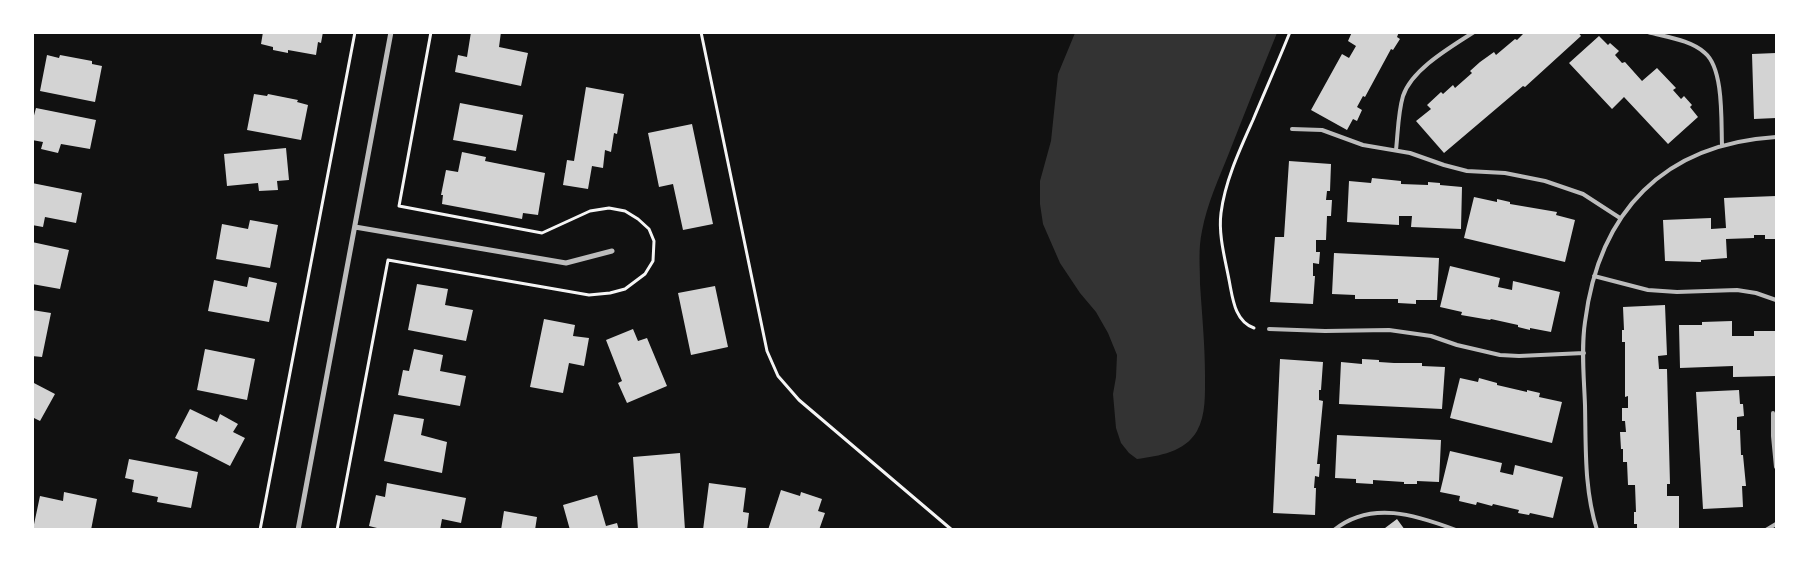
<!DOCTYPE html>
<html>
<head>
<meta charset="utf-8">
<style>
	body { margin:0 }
	#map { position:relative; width:1809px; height:562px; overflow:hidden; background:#111; font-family:"DM Sans",sans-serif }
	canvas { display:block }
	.frame { position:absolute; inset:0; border:34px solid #fff; pointer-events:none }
</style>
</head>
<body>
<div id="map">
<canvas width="1809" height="562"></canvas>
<div class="frame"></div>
</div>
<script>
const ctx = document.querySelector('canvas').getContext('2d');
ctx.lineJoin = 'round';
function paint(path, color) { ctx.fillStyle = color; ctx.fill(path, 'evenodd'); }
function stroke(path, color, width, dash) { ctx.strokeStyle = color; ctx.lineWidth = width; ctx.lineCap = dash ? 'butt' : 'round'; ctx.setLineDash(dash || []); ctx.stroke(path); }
paint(new Path2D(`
	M1075,33h202c-16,39 -32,79 -48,120 -10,25 -22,51 -27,78 -4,18 -2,36 -2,53 2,31 5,61 5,91 0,19 1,40 -8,56 -12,21 -38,25 -60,28l-8,-6 -8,-10 -5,-15 -3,-34 3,-17 1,-22 -9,-22 -12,-21 -16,-19 -20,-30 -17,-39 -3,-20v-23l11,-40 7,-67z`), '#333');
paint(new Path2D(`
	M263,32h60l-2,11 -3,-1 -2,13 -28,-5v3l-15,-3v-3l-12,-3z
	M471,32h30l-2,15 29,6 -7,33 -66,-14 3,-17 9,2z
	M1352,32h47l-2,5 3,2 -7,11 -2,-1 -26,48 -2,-1 -6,11 5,3 -5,11 -4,-2 -6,11 -36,-20 31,-56 7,4 7,-12 -8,-5z
	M1522,32h56l3,4 -56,51 -2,-1 -79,67 -28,-32 15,-12 -4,-4 14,-13 2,2 10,-9 2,3 17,-15 -2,-2 10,-9 14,-10 2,3 19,-16 2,1 6,-6z
	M1599,36l9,9 2,-2 9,8 -4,4 7,8 3,-1 17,19 15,-13 19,20 -3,2 8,9 3,-3 8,9 -2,2 8,10 -30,27 -44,-47 -12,12 -43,-46z
	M1776,53v65l-22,1 -2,-65z
	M47,55l12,3 1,-3 32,6v3l10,2 -7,36 -55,-11z
	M586,87l38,7 -7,40 -3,-1 -3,19 -6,-2 -2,18 -11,-2 -4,23 -25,-4 4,-25 7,1z
	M254,94l13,2 1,-2 30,6 -1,2 11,3 -7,35 -54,-10z
	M460,103l63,12 -7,36 -63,-11z
	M36,108l60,12 -6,29 -29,-5 -3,9 -17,-4 2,-7 -11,-2v-17z
	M692,124l21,100 -30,6 -10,-46 -14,3 -11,-54z
	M286,148l3,32 -12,1 1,9 -19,1 -1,-8 -31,3 -3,-32z
	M462,152l24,5 -1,4 60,12 -7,42 -15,-2 -1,6 -80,-15 1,-9h-2l5,-25 12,2z
	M1289,161l42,3 -1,27h-3l-1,9h6l-1,16h-4l-1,24h-10v12h4l-1,12 -6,-1v13h2l-2,28 -43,-2 5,-65h9z
	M1372,178l29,3v3l27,1v-3l12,1v2l22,2 -1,42 -50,-2 1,-11h-13v9l-52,-3 2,-41 22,2z
	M32,183l50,10 -6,30 -31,-6 -2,10 -11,-2z
	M1776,196v43h-11v-4h-11v3l-28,1 1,19 -26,2v2l-36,-1 -2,-41 48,-2v11l15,-1 -2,-30z
	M1474,197l23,5v-3l13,3v2l47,8 -1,3 19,5 -10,42 -101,-24z
	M250,220l28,5 -8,43 -54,-9 6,-35 26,5z
	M32,242l37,8 -9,39 -28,-5z
	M1334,253l105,5 -2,42h-21v4l-18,-1v-4h-43v-4l-23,-1z
	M1450,266l50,12 -2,9 14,3 1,-9 47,11 -9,40 -21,-4v2l-12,-3v-2l-27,-6 -1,1 -29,-5 1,-3 -22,-5z
	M249,277l28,6 -8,39 -61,-11 6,-31 33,7z
	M417,284l31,5 -3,16 28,5 -7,31 -58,-11z
	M715,286l13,61 -37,8 -13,-62z
	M1665,305l2,50 -9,1 1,13h8l3,115h-3v12h12v34h-42v-6h-3v-12h2l-1,-27h-7l-1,-23h-4v-13h-2l-1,-17h6l-1,-11h-3v-13h6v-12l-3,1v-55h-3v-12h2l-1,-23z
	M32,310l19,3 -9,44 -10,-1z
	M544,319l31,6 -2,11 16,2 -5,28 -15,-3 -6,30 -33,-6z
	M1732,321v15h22v-5h22v45l-43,1v-11l-53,2 -1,-43h23v-3z
	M633,329l5,12 9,-3 20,48 -40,17 -9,-20 4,-2 -16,-41z
	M205,349l50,10 -8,41 -50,-10z
	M414,349l29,6 -3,16 26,5 -6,30 -62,-11 5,-25 6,1z
	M1280,359l43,3 -2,28h-2v10l4,1 -6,63h3l-1,13 -4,-1 -1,12h2l-1,27 -42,-2z
	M1362,359l17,1v2l15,1h28v3l23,1 -3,42 -103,-5 2,-42 21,2z
	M1460,378l18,4 1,-4 18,5v2l30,7v-2l13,3 -1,4 23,5 -10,41 -102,-25z
	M32,382l23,12 -15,27 -8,-4z
	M1739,390l1,14h3l1,12 -7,1v13h3l1,25h2l3,31h-4l1,21 -40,2 -7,-117z
	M190,409l27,13 3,-8 18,10 -5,8 12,6 -15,28 -55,-28z
	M394,414l30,5 -3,16 26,7 -5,31 -58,-12z
	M1337,435l104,5 -2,42 -22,-1v3h-13v-2l-31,-2v4l-17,-1v-4l-21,-1z
	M1450,451l52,12 -2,9 13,3 2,-10 48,12 -10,41 -23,-5 -1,2 -11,-2 1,-3 -26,-6 -1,2 -15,-4 -1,3 -17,-4 1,-5 -20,-4z
	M680,453l5,77h-47l-5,-73z
	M129,459l69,13 -7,36 -34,-6 1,-5 -26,-5 2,-12 -9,-2z
	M387,483l79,15 -5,25 -19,-4 -2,11h-55l-16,-4 7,-31 9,2z
	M709,483l37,5 -3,24 6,1 -2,17h-44z
	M781,490l19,6 1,-4 21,7 -4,12 7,2 -6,17h-51z
	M64,492l33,7 -6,31 -58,-1 7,-33 23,5z
	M597,495l9,31 11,-3 2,7h-49l-7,-25z
	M504,511l33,6 -2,13h-34z
	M1397,519l8,11h-24l4,-2z`), '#d3d3d3');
stroke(new Path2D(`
	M701,32l66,319 11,25 21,24 153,130
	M1254,328c-18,-6 -21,-27 -24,-43 -4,-23 -12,-49 -9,-72 4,-32 19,-64 32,-93 12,-29 25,-58 37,-88
	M260,530l95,-498
	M337,530l51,-270 201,35 21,-2 15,-4 20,-15 8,-13 1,-20 -5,-12 -11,-10 -13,-8 -16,-3 -19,3 -48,22 -143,-27 32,-174`), '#f5f5f5', 3);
stroke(new Path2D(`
	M1648,32c18,5 43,8 57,21 19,16 16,69 17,92
	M1292,129l30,1 41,15 47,8 34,12 23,6 38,2 40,8 38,13 37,24
	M1396,150c2,-18 2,-37 7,-54 9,-27 48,-49 71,-64
	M1594,276l54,14 29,2 60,-2 19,3 20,7
	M1269,329l56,2 64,-1 42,6 26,9 43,10 19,1 65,-3
	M1773,413v23l3,31
	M1334,530c37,-30 82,-15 122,0
	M1597,530c-13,-41 -11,-83 -12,-125 -1,-27 -4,-56 0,-83 14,-111 79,-178 191,-185
	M1766,530l10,-6`), '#bcbcbc', 4);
stroke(new Path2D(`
	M355,227l211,36 46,-12
	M298,530l93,-498`), '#bcbcbc', 5);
</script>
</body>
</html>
